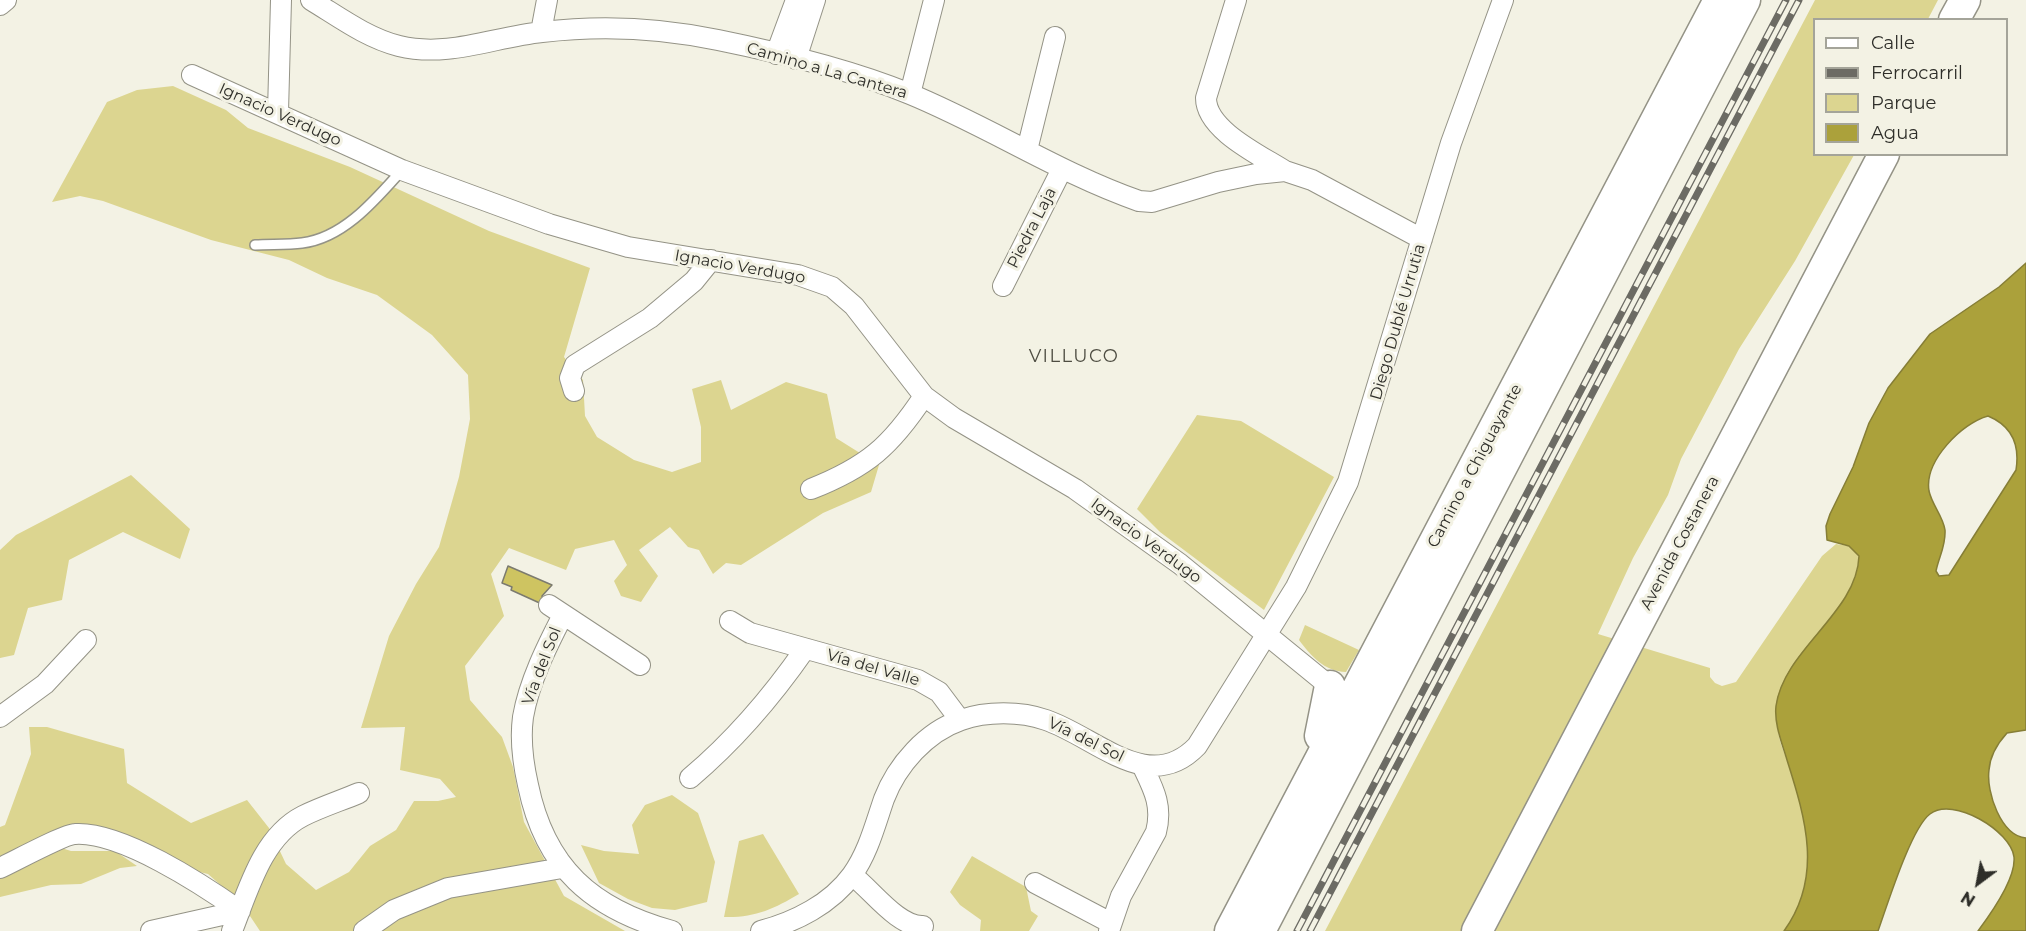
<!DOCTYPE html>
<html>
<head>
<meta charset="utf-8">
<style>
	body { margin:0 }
	#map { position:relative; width:2026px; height:931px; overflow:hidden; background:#f3f2e4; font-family:Montserrat,sans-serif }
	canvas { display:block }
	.legend { position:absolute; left:1813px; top:18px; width:195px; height:138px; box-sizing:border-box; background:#f3f2e4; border:2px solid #a4a499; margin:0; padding:8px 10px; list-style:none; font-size:18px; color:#2e2e29 }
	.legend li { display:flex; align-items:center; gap:12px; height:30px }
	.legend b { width:30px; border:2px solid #a4a499 }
	.north { position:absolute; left:1948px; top:853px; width:60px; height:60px; -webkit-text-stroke:4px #f3f2e4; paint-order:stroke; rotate:212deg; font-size:16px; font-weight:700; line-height:24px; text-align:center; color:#2e2e29 }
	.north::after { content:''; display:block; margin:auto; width:21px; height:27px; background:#2e2e29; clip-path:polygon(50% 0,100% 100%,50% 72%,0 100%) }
</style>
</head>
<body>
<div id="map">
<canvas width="2026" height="931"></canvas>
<ul class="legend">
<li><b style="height:8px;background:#fff"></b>Calle</li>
<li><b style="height:8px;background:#6c6b64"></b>Ferrocarril</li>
<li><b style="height:16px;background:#dcd590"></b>Parque</li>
<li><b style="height:16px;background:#aba13b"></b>Agua</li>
</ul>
<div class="north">N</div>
</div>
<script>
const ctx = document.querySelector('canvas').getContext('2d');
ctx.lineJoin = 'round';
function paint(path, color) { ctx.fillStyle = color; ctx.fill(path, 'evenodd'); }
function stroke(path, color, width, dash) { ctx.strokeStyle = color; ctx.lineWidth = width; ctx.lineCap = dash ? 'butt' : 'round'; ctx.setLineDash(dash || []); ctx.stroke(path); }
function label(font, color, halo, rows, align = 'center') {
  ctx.font = font + ' Montserrat,sans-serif'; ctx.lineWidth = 6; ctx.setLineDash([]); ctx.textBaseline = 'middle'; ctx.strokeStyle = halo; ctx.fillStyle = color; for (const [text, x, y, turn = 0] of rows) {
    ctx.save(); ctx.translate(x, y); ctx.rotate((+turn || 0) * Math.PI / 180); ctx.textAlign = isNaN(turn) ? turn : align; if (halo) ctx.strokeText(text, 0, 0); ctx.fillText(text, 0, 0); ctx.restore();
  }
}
paint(new Path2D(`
	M1815,0h123l-10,19 -114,1v134l40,1 -59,106 -56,88 -58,110 -13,36 -35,63 -35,76 112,34v9l5,6 7,3 14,-4 86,-126 14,-12 13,2 10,10c-3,48 -53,83 -74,124 -6,12 -6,32 -7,45 -1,14 8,31 12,44 18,57 31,111 -6,162h-459z
	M173,86l53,24 22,18 102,39 139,64 101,37 -26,89 19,23 2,36 12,21 37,23 38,12 29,-10v-35l-9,-38 29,-9 10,30 55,-28 41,12 9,44 43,27 -8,27 -48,21 -82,52 -15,-2 -13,11 -14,-24 -11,-3 -18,-20 -31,23 19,26 -17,26 -20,-6 -7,-15 13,-16 -13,-25 -39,9 -9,21 -57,-22 -18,26 13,42 -39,50 5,34 32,37 11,30 11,55 40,74 61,35h-365l-18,-27 -34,-30 -30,-7 -33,-20 -106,-6 32,10h44l22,15 -17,2 -39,16 -30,1 -51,12v-70l5,-2 26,-71 -2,-27h18l77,22 3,34 64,40 56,-23 22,28 17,36 30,26 33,-18 21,-26 26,-16 18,-29h24l18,-4 -16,-18 -40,-9 5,-43 -44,1 28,-92 27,-52 23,-37 20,-70 11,-58 -2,-44 -36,-40 -55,-40 -50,-17 -38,-18 -78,-20 -108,-39 -23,-5 -28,6 55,-100 30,-12z
	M1197,415l44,6 93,56 -70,133 -104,-78 -23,-23z
	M131,475l59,54 -10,30 -57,-27 -54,28 -7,40 -34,8 -14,47 -14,3v-108l16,-15z
	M1305,625l54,25 -13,22c-22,-1 -34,-15 -47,-32z
	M672,795l26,18 17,49 -8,40 -32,8 -23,-2 -24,-9 -29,-16 -18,-38 23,6 35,3 -7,-29 13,-20z
	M763,834l36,60c-25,15 -45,24 -75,23l15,-76z
	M972,856l54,31 5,24 7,5 -9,15h-49l1,-11 -21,-15 -10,-13z`), '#dcd590');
const water = new Path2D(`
	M2026,263v467l-19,3c-10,11 -17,22 -18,37 -3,22 12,66 37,68v93h-48c12,-16 38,-53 36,-74 -3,-26 -61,-61 -84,-43 -19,14 -43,92 -52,117h-94c39,-54 22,-111 3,-171 -5,-17 -13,-36 -11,-54 8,-57 81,-93 83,-150l-10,-10 -22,-6 -1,-14 4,-12 23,-47 16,-44 19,-35 42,-54 69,-47zM1988,416c24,10 32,29 28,54l-67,105 -10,1 -3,-5c3,-15 10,-25 9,-41 -2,-14 -13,-25 -16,-39 -5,-30 33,-68 59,-75z`);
paint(water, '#aba13b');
stroke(water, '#867e36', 1.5);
const building = new Path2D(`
	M508,566l44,19 -10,11 2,9 -33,-15 1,-3 -10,-4z`);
paint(building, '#cec461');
stroke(building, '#7c7b6f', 1.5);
const service = new Path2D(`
	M255,245c15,-1 32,0 47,-2 42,-5 74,-44 100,-73`);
const minor = new Path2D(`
	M311,0c28,17 56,38 88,46 49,12 95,-9 143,-14 58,-7 119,-4 176,8 64,13 131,29 192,54 78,32 149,79 229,107l13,1 66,-20 38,-8 29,-3 27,9 110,59
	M1236,0l-30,98c0,32 54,57 79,73
	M0,5l6,-5
	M541,32l6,-32
	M776,54l20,-54
	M796,59l19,-59
	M192,75l210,95 147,54 79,23 170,28 34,12 22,19 70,90 30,22 121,71 105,75 158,129
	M910,94l24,-94
	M278,112l3,-112
	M1027,150l28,-113
	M1003,286l59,-117
	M574,391l-4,-13 5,-13 75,-47 44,-37 17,-21
	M811,489c56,-22 80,-43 113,-93
	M549,605l91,60
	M563,615c-16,31 -34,67 -40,102 -3,22 0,46 5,68 17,83 64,124 144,146
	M730,621l20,12 168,47 21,12 21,28
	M0,717l45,-33 41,-44
	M690,778c45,-38 81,-80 115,-129
	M0,868c13,-6 65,-34 75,-34 46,-3 128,51 165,77
	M852,875c20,15 46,52 71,51
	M1035,883l76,40
	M151,931l89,-20
	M232,931c16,-40 30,-94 71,-115 18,-9 37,-15 56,-23
	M364,931l30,-21 54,-22 114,-20
	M761,931c34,-9 70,-27 91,-56 16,-22 23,-50 32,-76 13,-34 42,-67 77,-79 25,-9 60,-9 85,0 50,17 103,76 151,26l99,-159 52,-105 103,-339 52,-143
	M1109,931l12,-35 35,-64c7,-27 -3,-44 -14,-67`);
const primary = new Path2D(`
	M1954,20l11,-20
	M1320,736l10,-50
	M1230,931l489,-931
	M1260,931l485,-931
	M1477,931l407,-777`);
stroke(service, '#949386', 12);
stroke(minor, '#949386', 22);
stroke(primary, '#949386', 33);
stroke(service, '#fff', 9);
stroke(minor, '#fff', 20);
stroke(primary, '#fff', 30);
const rail = new Path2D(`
	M1297,931l489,-931
	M1310,931l489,-931`);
stroke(rail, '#6c6b64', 7);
stroke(rail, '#f3f2e4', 4.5, [14]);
label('16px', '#2e2e29', '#f3f2e4', [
	["Camino a La Cantera",827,71,16],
	["Ignacio Verdugo",280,115,24],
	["Piedra Laja",1032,228,-63],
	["Ignacio Verdugo",740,267,10],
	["Diego Dublé Urrutia",1398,322,-74],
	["Camino a Chiguayante",1475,466,-62],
	["Ignacio Verdugo",1146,541,36],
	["Avenida Costanera",1680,543,-62],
	["Vía del Sol",542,666,-69],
	["Vía del Valle",873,668,16],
	["Vía del Sol",1086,740,26]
]);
ctx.letterSpacing = '1.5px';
label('18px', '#4e4d42', '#f3f2e4', [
	["VILLUCO",1074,357]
]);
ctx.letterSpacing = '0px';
</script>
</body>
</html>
